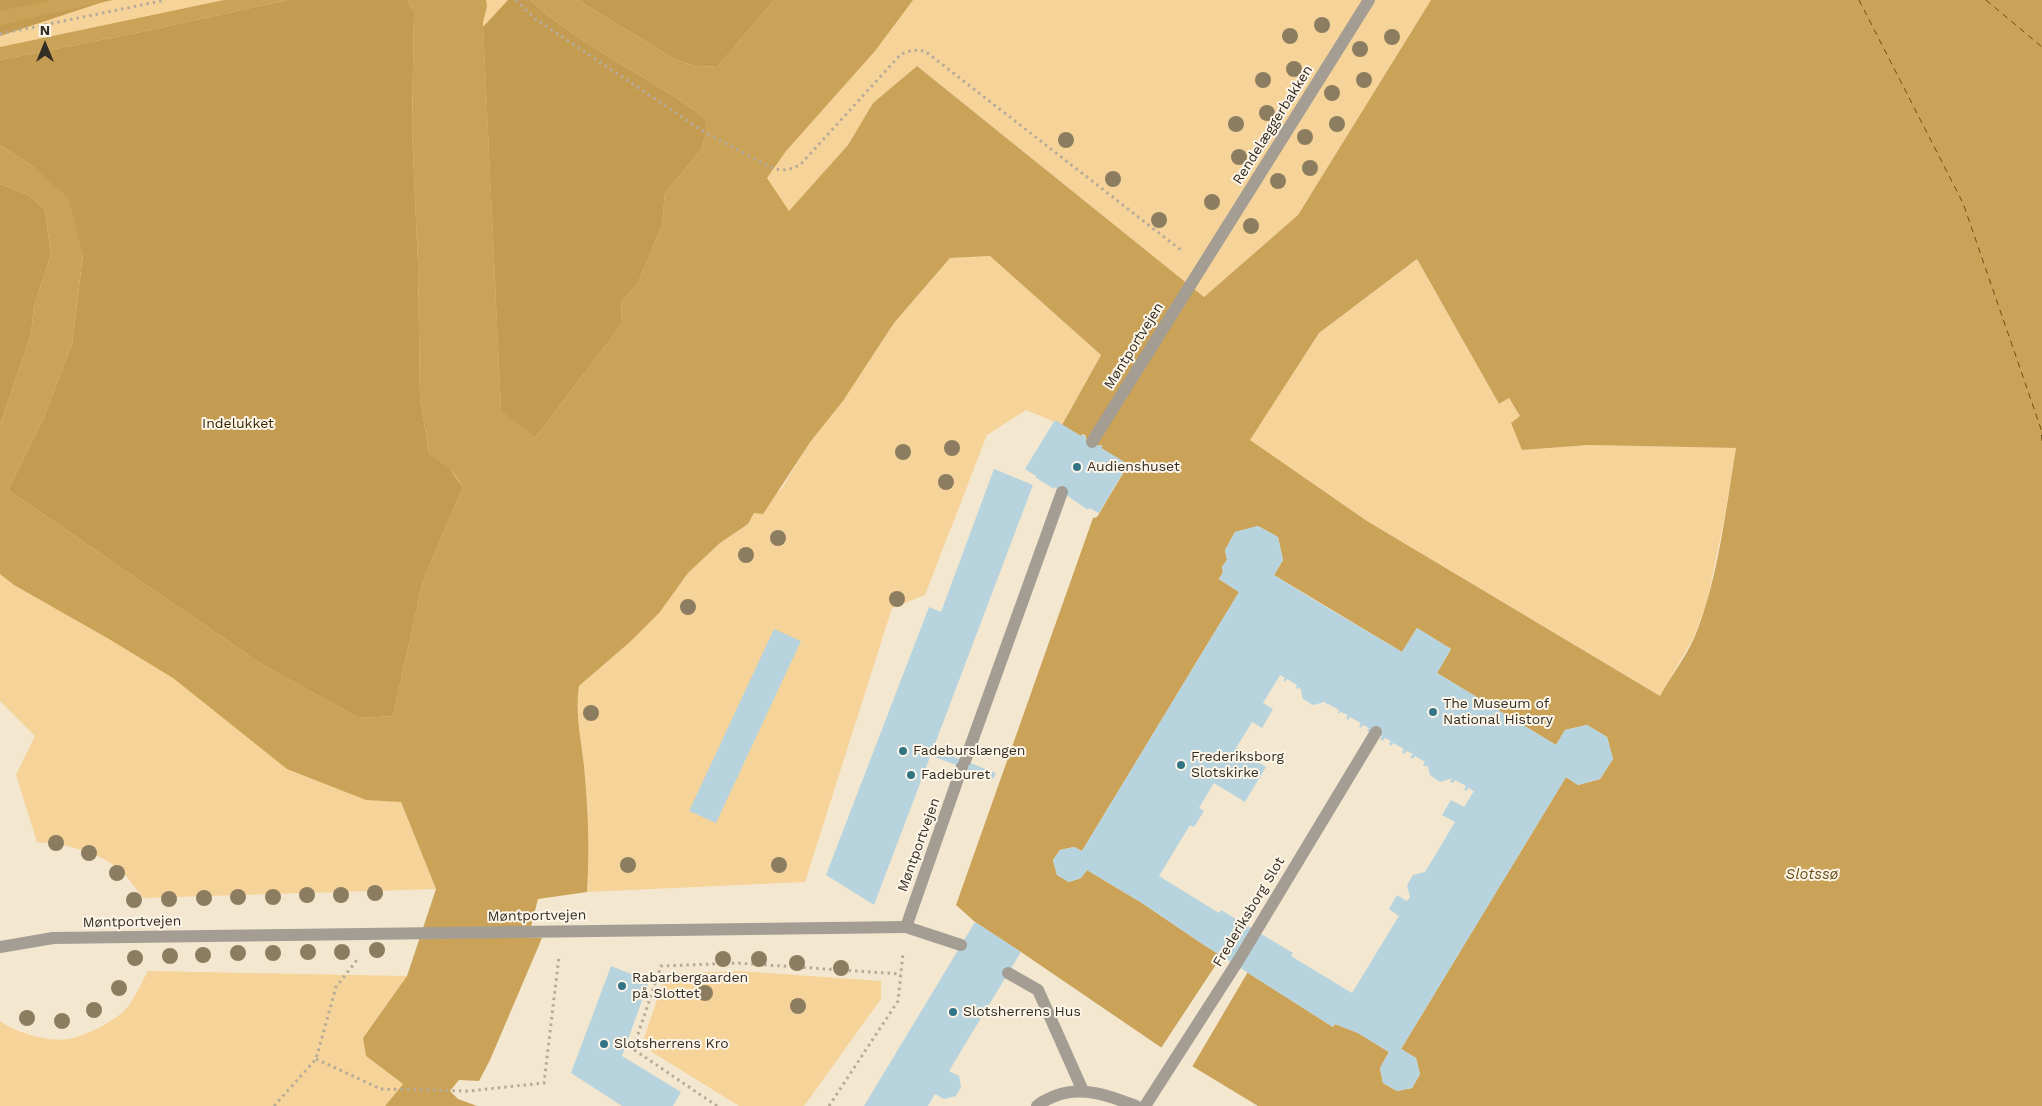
<!DOCTYPE html>
<html>
<head>
<meta charset="utf-8">
<style>
	body { margin:0 }
	#map { position:relative; width:2042px; height:1106px; overflow:hidden; background:#f4e7d0; font-family:"Work Sans",sans-serif }
	canvas { display:block }
	.north { position:absolute; left:20px; top:20px; width:50px; height:50px; -webkit-text-stroke:4px #fdf5e7; paint-order:stroke; rotate:0deg; font-size:14px; font-weight:700; line-height:20px; text-align:center; color:#332e25 }
	.north::after { content:''; display:block; margin:auto; width:18px; height:22px; background:#332e25; clip-path:polygon(50% 0,100% 100%,50% 72%,0 100%) }
</style>
</head>
<body>
<div id="map">
<canvas width="2042" height="1106"></canvas>
<div class="north">N</div>
</div>
<script>
const ctx = document.querySelector('canvas').getContext('2d');
ctx.lineJoin = 'round';
function paint(path, color) { ctx.fillStyle = color; ctx.fill(path, 'evenodd'); }
function stroke(path, color, width, dash) { ctx.strokeStyle = color; ctx.lineWidth = width; ctx.lineCap = dash ? 'butt' : 'round'; ctx.setLineDash(dash || []); ctx.stroke(path); }
function label(font, color, halo, rows, align = 'center') {
  ctx.font = font + ' "Work Sans",sans-serif'; ctx.lineWidth = 4; ctx.setLineDash([]); ctx.textBaseline = 'middle'; ctx.strokeStyle = halo; ctx.fillStyle = color; for (const [text, x, y, turn = 0] of rows) {
    ctx.save(); ctx.translate(x, y); ctx.rotate((+turn || 0) * Math.PI / 180); ctx.textAlign = isNaN(turn) ? turn : align; if (halo) ctx.strokeText(text, 0, 0); ctx.fillText(text, 0, 0); ctx.restore();
  }
}
paint(new Path2D(`
	M0,0h1431l-133,215 -94,82 -287,-231 -44,37 -25,42 -59,67 -23,-34 -365,624 35,87 -293,9c-7,-9 -14,-20 -22,-27 -25,-21 -53,-26 -84,-29l-21,-67 19,-39 -35,-35z
	M990,256l111,99 -39,70 -36,-15 -39,25 -62,160 -33,13 -87,274 -218,10c3,-42 1,-84 -3,-126 -3,-28 -9,-52 -5,-80l51,-44 30,-30 28,-39 32,-30 28,-19 6,-11 27,-24 30,-48 32,-40 51,-78 56,-65z
	M1417,259l82,145 10,-6 11,18 2,34 67,-5 147,3 -12,73 -17,81 -13,35 -34,59 -293,-175 -118,-81 70,-107z
	M148,971l259,5 -44,62 3,18 37,28 -18,22h-385v-85c16,12 53,23 73,17 18,-5 37,-15 51,-27 10,-10 17,-28 24,-40z
	M739,971l142,10v18l-77,107h-65l-87,-54 -8,-14 22,-64z`), '#f6d499');
paint(new Path2D(`
	M0,0h109l-109,36z
	M287,0h120l7,12 -2,118 6,134 2,134 9,55 19,14 15,20 -40,94 -30,135 -34,2 -96,-53 -255,-175 36,-73 28,-73 11,-90 -49,-87 -34,-22v-85l146,-29z
	M508,0h22c52,48 119,75 175,118l2,11 -6,21 -36,43 -3,32 -24,58 -17,19 1,22 -87,114 -34,-27 -18,-384z
	M578,0h196l-56,66 -20,1 -24,-8z
	M0,184l28,11 17,15 6,45 -17,51 -3,28 -31,91z`), '#c49c51');
paint(new Path2D(`
	M53,0h60l-113,25v-14z
	M224,0h63l-141,31 -146,29v-13z
	M407,0h79l1,6 -4,16 18,388 34,28 87,-114 -1,-22 17,-19 24,-58 3,-32 36,-43 6,-21 -2,-11c-56,-43 -123,-70 -175,-118h48l96,59 24,8 20,-1 56,-66h139l-38,51 -89,100 -19,27 22,33 59,-66 25,-42 44,-37 287,231 94,-82 133,-215h611v1106h-784l-99,-60 -138,-94 -46,-30 -19,-17 137,-387 4,-1 31,-52 -27,-17 1,-2 -2,-1 -1,1 -14,-8 1,-2 -3,-2 -2,2 -19,-11 39,-70 -111,-99 -40,2 -56,65 -51,78 -32,40 -48,73 -9,-1 -6,11 -28,19 -32,30 -28,39 -30,30 -51,44c-4,28 2,52 5,80 4,42 6,84 3,126l-49,7 -10,39h14l-52,122 -11,21 -20,-1 -9,11 8,8 19,7h-92l18,-22 -37,-28 -3,-18 44,-62 29,-87 -35,-87 -35,-2 -79,-31 -114,-91 -64,-39 -95,-54 -14,-11v-149l31,-91 3,-28 17,-51 -6,-45 -17,-15 -28,-11v-39l34,22 34,31 15,56 -11,90 -28,73 -36,73 255,175 96,53 34,-2 30,-135 40,-94c-8,-15 -21,-24 -34,-34l-9,-55 -2,-134 -6,-134 2,-118zM1417,259l82,145 10,-6 11,18 -9,7 11,27 67,-5 147,3c-10,60 -18,133 -41,188 -9,21 -24,40 -35,60l-293,-175 -117,-81 69,-107zM1258,526l20,11 5,23 -9,15 128,77 15,-24 34,21 -14,24 119,72 9,-15 22,-5 20,12 6,22 -13,20 -22,6 -12,-8 -165,272 15,9 4,16 -8,14 -15,3 -14,-8 -3,-15 9,-16 -31,-19 -23,-9 -2,3 -132,-84 -59,-40 -55,-33 -6,8 -12,4 -12,-7 -4,-15 7,-10 14,-3 8,4 157,-259 -20,-13 4,-7 -1,-5 5,-7 -2,-10 10,-18z`), '#cba358');
paint(new Path2D(`
	M1223,954l26,16 -57,97 -31,-19z`), '#f4e7d0');
stroke(new Path2D(`
	M1859,0l104,203 78,226 1,12
	M1986,0l56,47`), '#6a4e15', 1, [6, 5]);
paint(new Path2D(`
	M1055,420l26,16 1,-2 4,3 -1,1 14,8 1,-1 3,1 -2,2 27,16 -29,49 -10,-5 -1,2 -33,-23 -1,2 -19,-12 1,-1 -11,-7z
	M994,469l39,16 -159,420 -48,-30 103,-268 12,5z
	M1258,526l20,11 5,23 -9,15 37,23 91,54 15,-24 34,21 -14,24 119,72 9,-15 22,-5 20,12 6,22 -13,20 -22,6 -12,-8 -165,272 15,9 4,16 -8,14 -15,3 -14,-8 -3,-15 9,-16 -31,-19 -23,-9 -2,3 -132,-84 -59,-40 -55,-33 -6,8 -12,4 -12,-7 -4,-15 7,-10 14,-3 8,4 157,-259 -20,-13 4,-7 -1,-5 5,-7 -2,-10 10,-18zM1280,675l5,3 -2,2 2,2 2,-3 10,6 -1,3 2,1 2,-2 3,12 10,6 12,-3 2,3 1,-1 11,6 -1,4 3,-2 7,3 -2,3 2,2 2,-3 11,6 -2,3 2,2 2,-3 6,3 -2,3 3,2 2,-3 10,6 -2,3 3,2 2,-3 6,3 -2,3 2,2 2,-3 11,6 -2,3 3,2 1,-3 7,3 -3,3 3,2 2,-3 10,6 -2,3 3,2 1,-3 3,11 10,7 12,-4 -2,4 3,1 2,-3 11,6 -2,4 3,1 1,-3 6,3 -10,16 -13,-7 -9,15 13,7 -30,50 -12,3 -6,10 3,12 -3,4 -10,-6 -8,14 10,7 -47,77 -61,-37 2,-3 -37,-22 -35,-21 -2,3 -60,-37 31,-51 4,2 10,-16 -5,-3 15,-25 31,19 21,-35 -30,-19 16,-26 10,6 11,-19 -10,-6z
	M774,629l27,12 -85,182 -27,-12z
	M934,749l62,24 -3,6 -61,-23z
	M975,922l46,30 -72,119 10,5 2,11 -5,9 -12,3 -9,-5 -7,12h-64z
	M611,966l38,15 -27,75 59,36 -8,14h-51l-51,-33z`), '#b7d4de');
stroke(new Path2D(`
	M516,0l18,18 172,115 68,36 13,1 13,-5 101,-111 12,-4 12,1 257,200
	M0,34l166,-34
	M316,1059l65,30 88,2 75,-8 15,-127
	M274,1106l42,-47 20,-72 21,-27
	M717,1106l-84,-57 28,-83 77,-3 163,11
	M829,1106l69,-105 5,-48`), '#b6ab99', 3, [2.5, 4]);
stroke(new Path2D(`
	M1092,442l277,-442
	M965,761l97,-269
	M961,945l-55,-18 56,-160
	M1008,973l30,17 45,101
	M1037,1106c5,-5 11,-7 18,-10 27,-11 55,0 81,10
	M1145,1106l93,-145 138,-229`), '#a39d94', 12);
stroke(new Path2D(`
	M53,938l853,-11`), '#a39d94', 12);
stroke(new Path2D(`
	M0,947l53,-9`), '#a39d94', 12);
ctx.fillStyle = '#8c7d60';
for (const [x, y] of [
	[1322,25],
	[1290,36],
	[1392,37],
	[1360,49],
	[1294,69],
	[1263,80],
	[1364,80],
	[1332,93],
	[1267,113],
	[1236,124],
	[1337,124],
	[1305,137],
	[1066,140],
	[1239,157],
	[1310,168],
	[1113,179],
	[1278,181],
	[1212,202],
	[1159,220],
	[1251,226],
	[952,448],
	[903,452],
	[946,482],
	[778,538],
	[746,555],
	[897,599],
	[688,607],
	[591,713],
	[56,843],
	[89,853],
	[628,865],
	[779,865],
	[117,873],
	[375,893],
	[307,895],
	[341,895],
	[238,897],
	[273,897],
	[204,898],
	[169,899],
	[134,900],
	[377,950],
	[308,952],
	[342,952],
	[238,953],
	[273,953],
	[203,955],
	[170,956],
	[135,958],
	[723,959],
	[759,959],
	[797,963],
	[841,968],
	[119,988],
	[705,993],
	[798,1006],
	[94,1010],
	[27,1018],
	[62,1021]
]) { ctx.beginPath(); ctx.arc(x, y, 8, 0, 2 * Math.PI); ctx.fill(); }
for (const [x, y, r, color] of [
	[1077,467,5,"#327386"],
	[1433,712,5,"#327386"],
	[903,751,5,"#327386"],
	[1181,765,5,"#327386"],
	[911,775,5,"#327386"],
	[622,986,5,"#327386"],
	[953,1012,5,"#327386"],
	[604,1044,5,"#327386"]
]) { const dot = new Path2D(); dot.arc(x, y, r, 0, 2 * Math.PI); ctx.fillStyle = color; ctx.fill(dot); stroke(dot, '#fdf5e7', 2); }
label('14px', '#332e25', '#fdf5e7', [
	["Rendelæggerbakken",1273,125,-58],
	["Møntportvejen",1134,346,-58],
	["Møntportvejen",919,845,-70],
	["Frederiksborg Slot",1249,912,-59],
	["Møntportvejen",537,916,-1],
	["Møntportvejen",132,922,-1]
]);
label('14px', '#372604', '#fdf5e7', [
	["Indelukket",238,424]
]);
label('14px', '#332e25', '#fdf5e7', [
	["Audienshuset",1087,467],
	["The Museum of",1443,704],
	["National History",1443,720],
	["Fadeburslængen",913,751],
	["Frederiksborg",1191,757],
	["Slotskirke",1191,773],
	["Fadeburet",921,775],
	["Rabarbergaarden",632,978],
	["på Slottet",632,994],
	["Slotsherrens Hus",963,1012],
	["Slotsherrens Kro",614,1044]
], 'left');
label('italic 15px', '#6a4e15', '#fdf5e7', [
	["Slotssø",1812,875]
]);
</script>
</body>
</html>
